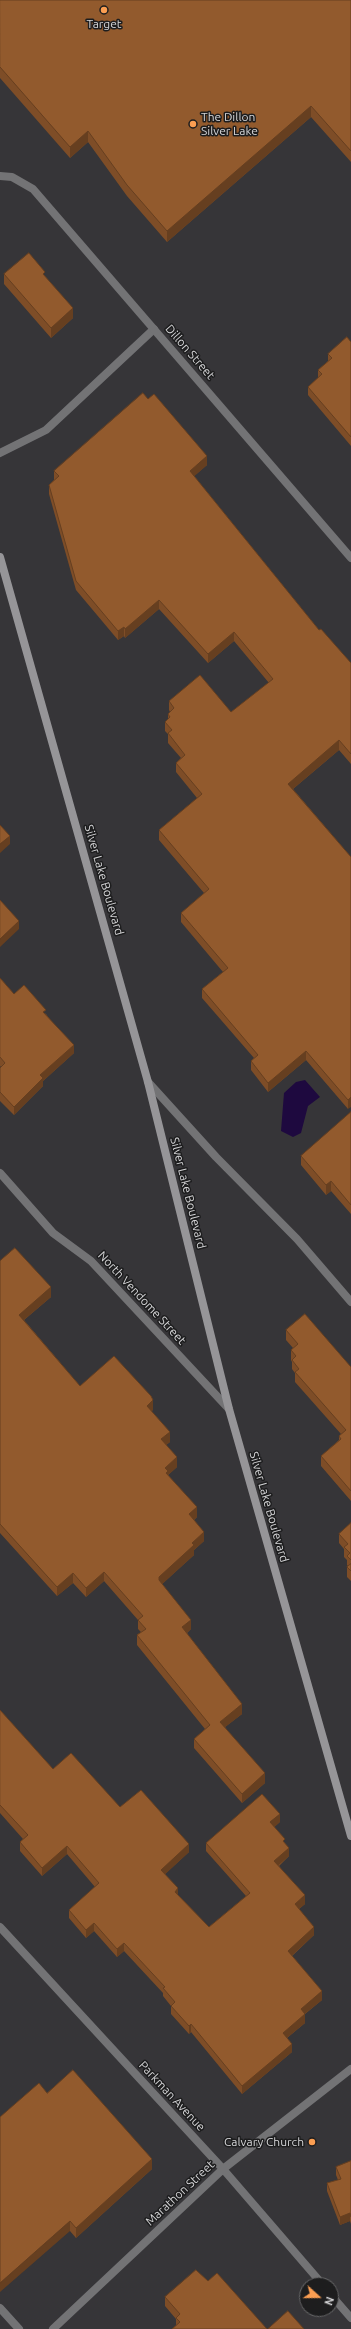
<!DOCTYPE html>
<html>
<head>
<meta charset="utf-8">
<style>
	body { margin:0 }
	#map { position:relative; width:351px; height:2329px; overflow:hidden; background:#363538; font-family:Ubuntu,sans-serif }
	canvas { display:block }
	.north { position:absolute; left:299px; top:2277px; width:40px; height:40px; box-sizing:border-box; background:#1d1d1e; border:1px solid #676768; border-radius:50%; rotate:111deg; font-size:11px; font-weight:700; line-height:16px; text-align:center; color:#d5d5d7 }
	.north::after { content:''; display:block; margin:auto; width:14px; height:18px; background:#fb9e52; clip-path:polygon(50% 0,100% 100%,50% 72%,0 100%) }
</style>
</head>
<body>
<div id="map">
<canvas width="351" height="2329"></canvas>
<div class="north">N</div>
</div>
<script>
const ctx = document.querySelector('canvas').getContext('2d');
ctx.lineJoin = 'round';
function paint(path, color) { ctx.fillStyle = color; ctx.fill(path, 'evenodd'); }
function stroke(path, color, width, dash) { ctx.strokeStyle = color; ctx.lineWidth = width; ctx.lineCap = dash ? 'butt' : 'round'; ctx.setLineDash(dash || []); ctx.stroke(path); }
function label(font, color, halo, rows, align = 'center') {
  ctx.font = font + ' Ubuntu,sans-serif'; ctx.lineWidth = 3; ctx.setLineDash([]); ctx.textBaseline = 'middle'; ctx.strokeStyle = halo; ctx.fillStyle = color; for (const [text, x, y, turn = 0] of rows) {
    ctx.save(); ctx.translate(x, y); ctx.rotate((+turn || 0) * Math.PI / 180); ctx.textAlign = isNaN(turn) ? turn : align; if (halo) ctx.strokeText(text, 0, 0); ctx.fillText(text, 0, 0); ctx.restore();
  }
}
paint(new Path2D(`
	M305,1080l15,17 -12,9 -7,27 -8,4 -12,-6 3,-38 12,-11z`), '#1e093f');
stroke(new Path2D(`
	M0,453l46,-23 108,-101
	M0,2308l19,21`), '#737375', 8);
stroke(new Path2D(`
	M0,176l12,1 21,12 318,369
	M148,1082l68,75 81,82 54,63
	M0,1173l53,60 38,28 138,148
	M0,1927l223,242 100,116
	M331,2295l20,23
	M53,2329l170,-160 128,-100`), '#737375', 8);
stroke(new Path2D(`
	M0,557l148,525 81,327 122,427`), '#969598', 8);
paint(new Path2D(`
	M0,0h351v162l-40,-45 -144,125 -40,-46 -39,-54 -18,16 -70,-80z
	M4,274l69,44 -22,20 -47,-54z
	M351,342v104l-43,-51v-8l10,-9v-8l10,-9v-7z
	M207,465l-13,11 125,154 32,33v101l-12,-14 -46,39 58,68 -3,252 -42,-49 -38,32 -17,-22v-9l3,-3 -52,-60v-9l21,-17 -42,-50v-9l23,-20 -45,-53v-10l38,-32 -21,-26v-9l5,-5 -13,-15v-9l-3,-3v-9l3,-2v-6l2,-2 -1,-2v-9l62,11 38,-29 -35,-42 -26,22 -49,-54 -34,29 -1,-2 -6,4 -42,-50 -27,-96v-9l5,-5v-9z
	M0,978l14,16 32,20 28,39 -31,28v5l-29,29 -14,-14v-33l1,-1 -1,-1z
	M351,1112v102l-20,-23 -5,4 -25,-30v-9z
	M0,1261l51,36 -27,23 56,66 73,24 -2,1 19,31 -4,3 11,22 -9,8 29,42 -3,3 10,21 -10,9v5l-32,29 29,45 -4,4 55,81 -17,13 40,56 -23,20 -48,-55v-9l11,-10 -68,-84v-10l4,-3 -3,-3v-9l-34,-39 -18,16 -13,-14 -16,13 -57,-63z
	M286,1330l65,37v134l-30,-35v-10l18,-16v-4l2,-2 -46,-52v-9l-3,-4v-7l-1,-2v-10l2,-2 -7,-8z
	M351,1523v58l-4,-4v-10l1,-1 -1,-1v-5l-3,-3v-8l-5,-6v-9z
	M0,1710l53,59 67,38 69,45 -24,22 13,21 31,32 37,-31 -40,-45v-8l74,-21 -6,5 11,17 4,12 -10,10 26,38 -6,5 15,26 -22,21 30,44 -17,14v9l-18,15 5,14 -50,42 -51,-62 -2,2 -18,-20v-8l-8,-10v-3l-39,-42 -7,6 -23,-26 -8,7 -17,-20v-8l26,-23 -28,-33 -25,22 -22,-25v-9l3,-3 -23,-26z
	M47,2093l105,76 -76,69 -6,-7z
	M351,2161v63l-1,-3 -10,4 -13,-34v-8l11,-3 -2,-5v-8z
	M208,2281l59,48 -91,-4v-6l-11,-13v-9z`), '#7e4d27');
paint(new Path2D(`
	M311,106v11l-144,125v-11z
	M88,131v11l-18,16v-11z
	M73,308v10l-22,20v-10z
	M207,456v9l-17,15v-9z
	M159,600v9l-34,29v-9z
	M124,627v9l-6,4v-9z
	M234,632v9l-26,22v-9z
	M339,740v10l-51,43v-9z
	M10,836v8l-10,9v-9z
	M19,921v8l-19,18v-8z
	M74,1045v8l-31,28v5l-29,29v-8l26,-32z
	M306,1051v9l-38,32v-9z
	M351,1097v10l-3,2v-9z
	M331,1181v10l-5,4v-10z
	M51,1287v10l-32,27v-9z
	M153,1400v10l-6,6v-10z
	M170,1432v10l-9,7v-10z
	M177,1457v10l-9,8v6l-3,-13z
	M197,1507v10l-8,7v-10z
	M204,1532v9l-10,9v5l-35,32v-10l33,-34z
	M104,1572v9l-18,16v-9z
	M73,1573v10l-16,13v-9z
	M191,1620v9l-9,8v-10z
	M242,1704v10l-22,17v-9z
	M265,1773v10l-23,20v-9z
	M280,1814v8l-10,9v-9z
	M189,1844v8l-28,26v-8z
	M67,1846v8l-25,22v-8z
	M289,1848v8l-15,13v-8z
	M178,1888v9l-3,-5z
	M305,1895v9l-10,8v-8z
	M94,1923v8l-8,7v-8z
	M314,1927v8l-26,24v-8z
	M124,1943v8l-7,6v-8z
	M322,1991v9l-21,17v-8z
	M305,2014v9l-22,18v-8z
	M191,2024v8l-2,2v-8z
	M292,2044v8l-50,42v-8z
	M152,2159v10l-76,69v-10z
	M350,2213v8l-10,4v-8z
	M70,2221v10l-70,61v-9z`), '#663f20');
const building = new Path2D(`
	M0,0h351v151l-40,-45 -144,125 -40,-46 -39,-54 -18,16 -70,-80z
	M29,253l16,19 -2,2 30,34 -22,20 -47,-54z
	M347,337l4,5v95l-43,-50 14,-13 -4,-4 14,-12 -4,-4z
	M143,393l5,6 6,-5 53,62 -17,15 129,159 2,-1 30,34v91l-12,-14 -51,44 63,73v240l-3,3 -42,-49 -38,32 -17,-22 7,-6 -56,-66 26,-21 -47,-55 28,-24 -50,-59 43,-36 -26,-31 9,-8 -17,-22 4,-3 -7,-8 5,-5 -2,-3 6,-6 -5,-7 31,-26 31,37 42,-33 -39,-47 -26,22 -49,-54 -34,29 -1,-2 -6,4 -42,-50 -27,-96 10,-9 -5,-5z
	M0,825l10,11 -10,8z
	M0,900l19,21 -19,18z
	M0,978l14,16 10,-9 22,25 -3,2 31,33 -34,30 3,3 -29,29 -14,-15v-24l5,-5 -5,-6z
	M351,1112v93l-20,-24 -5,4 -25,-29z
	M15,1248l36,39 -32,28 61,71 34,-30 37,40 2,4 -6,6 23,26 -9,7 16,18 -12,11 3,3 -2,2 31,34 -8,7 15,18 -12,11 2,2 -35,32v3l32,40 -9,7 60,77 -22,18 45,51 -23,21 -48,-55 16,-14 -73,-90 9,-6 -8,-9 5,-4 -39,-44 -18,16 -13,-15 -16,14 -57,-63v-263z
	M305,1314l46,53v124l-30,-35 20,-17 -2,-3 7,-6 -51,-58 4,-3 -7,-9 4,-4 -5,-6 7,-6 -12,-14z
	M351,1523v37l-4,-4 3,-3 -6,-6 4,-3 -9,-10z
	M351,1564v7l-4,-4z
	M0,1710l53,59 18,-16 49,54 21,-17 48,54 -28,26 17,18 -3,4 34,35 41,-34 -44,-50 56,-49 18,20 -10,8 15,17 -2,2 6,7 -15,13 31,34 -10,9 19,23 -26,24 34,40 -21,18 4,5 -22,19 9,11 -50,42 -51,-62 -2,2 -18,-20 4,-4 -12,-14 2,-1 -41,-44 -7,6 -23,-26 -8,7 -17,-20 30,-27 -32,-37 -25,22 -22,-26 8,-7 -28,-30z
	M73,2070l79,89 -76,69 -6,-7 -70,62v-166l39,-34 8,10z
	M351,2161v56l-1,-4 -10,4 -13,-34 14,-4 -5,-12z
	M196,2270l12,11 9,-8 50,56h-95l8,-7 -4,-4 4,-4 -15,-17z
	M288,2311l16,18h-36z`);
paint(building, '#925a2d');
stroke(building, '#663f20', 1);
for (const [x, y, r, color] of [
	[104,10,4,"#fb9e52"],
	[193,124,4,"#fb9e52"],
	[312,2142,4,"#fb9e52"]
]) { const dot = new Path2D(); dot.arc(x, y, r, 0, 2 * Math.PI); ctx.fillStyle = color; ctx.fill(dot); stroke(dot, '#1d1d1e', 1.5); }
label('12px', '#d5d5d7', '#1d1d1e', [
	["Target",104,24],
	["The Dillon",201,117,"left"],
	["Silver Lake",201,131,"left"],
	["Calvary Church",304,2142,"right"]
]);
label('12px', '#d5d5d7', '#1d1d1e', [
	["Dillon Street",190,352,49],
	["Silver Lake Boulevard",104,880,74],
	["Silver Lake Boulevard",188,1193,76],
	["North Vendome Street",142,1298,47],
	["Silver Lake Boulevard",269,1507,74],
	["Parkman Avenue",172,2096,47],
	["Marathon Street",180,2193,-43]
]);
</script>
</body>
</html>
